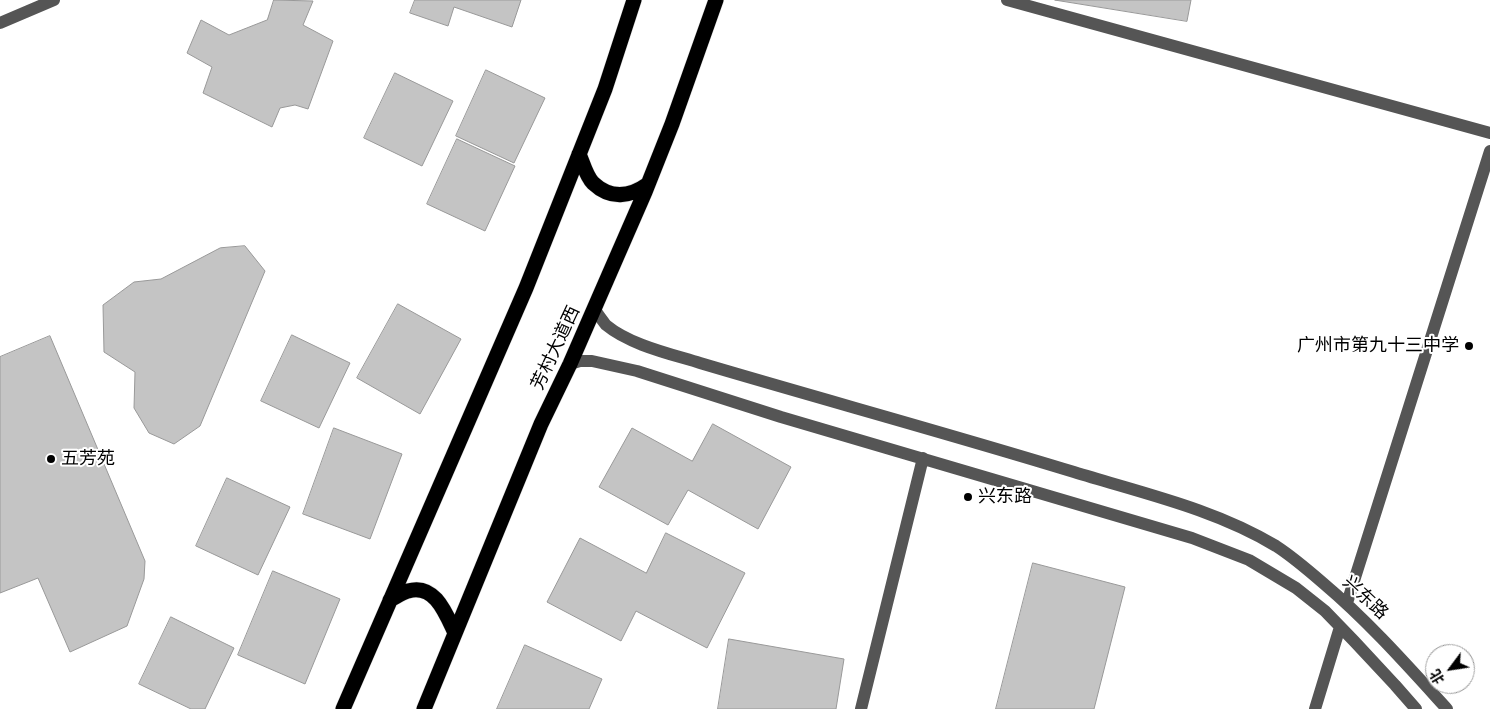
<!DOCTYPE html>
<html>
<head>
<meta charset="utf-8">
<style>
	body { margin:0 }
	#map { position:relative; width:1490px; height:709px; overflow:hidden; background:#fff; font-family:"Fira Sans","Noto Sans SC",sans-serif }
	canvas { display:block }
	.north { position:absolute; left:1425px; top:644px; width:50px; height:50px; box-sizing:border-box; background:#fff; border:1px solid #999; border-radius:50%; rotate:239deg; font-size:14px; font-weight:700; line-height:20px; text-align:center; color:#000 }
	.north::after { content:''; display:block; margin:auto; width:18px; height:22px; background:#000; clip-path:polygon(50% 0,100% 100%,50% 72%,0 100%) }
</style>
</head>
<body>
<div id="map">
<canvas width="1490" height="709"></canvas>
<div class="north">北</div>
</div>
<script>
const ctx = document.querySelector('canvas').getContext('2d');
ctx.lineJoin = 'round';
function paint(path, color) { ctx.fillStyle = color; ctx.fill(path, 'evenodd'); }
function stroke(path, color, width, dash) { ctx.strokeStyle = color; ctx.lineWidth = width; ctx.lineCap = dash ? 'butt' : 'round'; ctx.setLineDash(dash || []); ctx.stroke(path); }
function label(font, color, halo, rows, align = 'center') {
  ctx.font = font + ' "Fira Sans","Noto Sans SC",sans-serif'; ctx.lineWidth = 4; ctx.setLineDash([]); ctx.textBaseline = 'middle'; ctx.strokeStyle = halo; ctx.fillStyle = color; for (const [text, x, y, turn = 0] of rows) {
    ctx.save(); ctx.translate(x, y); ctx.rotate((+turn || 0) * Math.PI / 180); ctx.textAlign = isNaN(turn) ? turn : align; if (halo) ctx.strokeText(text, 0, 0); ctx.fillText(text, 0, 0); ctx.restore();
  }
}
const building = new Path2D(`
	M274,0l39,1 -10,24 30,16 -25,68 -13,-4 -15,3 -8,19 -69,-34 9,-26 -25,-14 14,-33 28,15 38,-15z
	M415,0h106l-9,27 -58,-20 -6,19 -38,-13z
	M1055,0h136l-4,21z
	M486,70l59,28 -31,65 -58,-27z
	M395,73l58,28 -31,65 -58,-28z
	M457,139l58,27 -30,65 -58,-27z
	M245,246l20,25 -65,155 -26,18 -25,-11 -15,-25 1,-36 -31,-20 -1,-47 31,-23 27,-3 59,-31z
	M398,304l63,35 -41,75 -63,-36z
	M292,335l58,28 -31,65 -58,-27z
	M50,336l95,225 -1,18 -17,47 -57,26 -32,-74 -38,15v-236z
	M713,424l78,43 -33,62 -70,-39 -20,35 -69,-38 33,-59 60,33z
	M334,428l68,26 -32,85 -67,-25z
	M227,478l63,29 -32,68 -62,-29z
	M666,533l79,40 -38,75 -71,-37 -15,30 -74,-39 33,-64 66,35z
	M1033,563l92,24 -31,122h-98z
	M273,571l67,28 -35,85 -67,-29z
	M171,617l63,31 -29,61h-14l-52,-25z
	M729,639l115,20 -8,50h-118z
	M525,645l77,34 -13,30h-92z`);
paint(building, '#c4c4c4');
stroke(building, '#999', 1);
const highway = new Path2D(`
	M579,154c4,9 7,22 14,29 18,17 37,14 55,1
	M390,600c6,-3 12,-7 18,-9 27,-8 38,23 47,42
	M343,709l183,-421 79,-199 29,-89
	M424,709l117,-285 29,-60 75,-172 27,-68 44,-124`);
stroke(highway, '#dbdbdb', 16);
stroke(new Path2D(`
	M1007,0l483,133
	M0,23l54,-23
	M594,309c4,5 8,11 12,16 24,20 65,29 94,38 125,37 250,71 374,109 68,21 141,37 202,74 17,11 32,24 47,37 45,38 84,82 124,126
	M570,364l10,-3h12l45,10 144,46 411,121 57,22 47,28 29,23 29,30 41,44 21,24
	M1347,603l143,-452
	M861,709l62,-251
	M1315,709l25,-82`), '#555', 12);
stroke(highway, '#000', 15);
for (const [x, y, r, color] of [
	[1469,346,5,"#000"],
	[51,459,5,"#000"],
	[968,497,5,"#000"]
]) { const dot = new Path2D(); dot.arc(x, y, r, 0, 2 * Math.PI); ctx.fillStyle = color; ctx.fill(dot); stroke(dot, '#fff', 2); }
label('18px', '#000', '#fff', [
	["广州市第九十三中学",1459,346,"right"],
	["五芳苑",61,459],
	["兴东路",978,497]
], 'left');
label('18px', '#000', '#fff', [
	["芳村大道西",556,348,-65],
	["兴东路",1365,598,43]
]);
</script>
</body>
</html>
